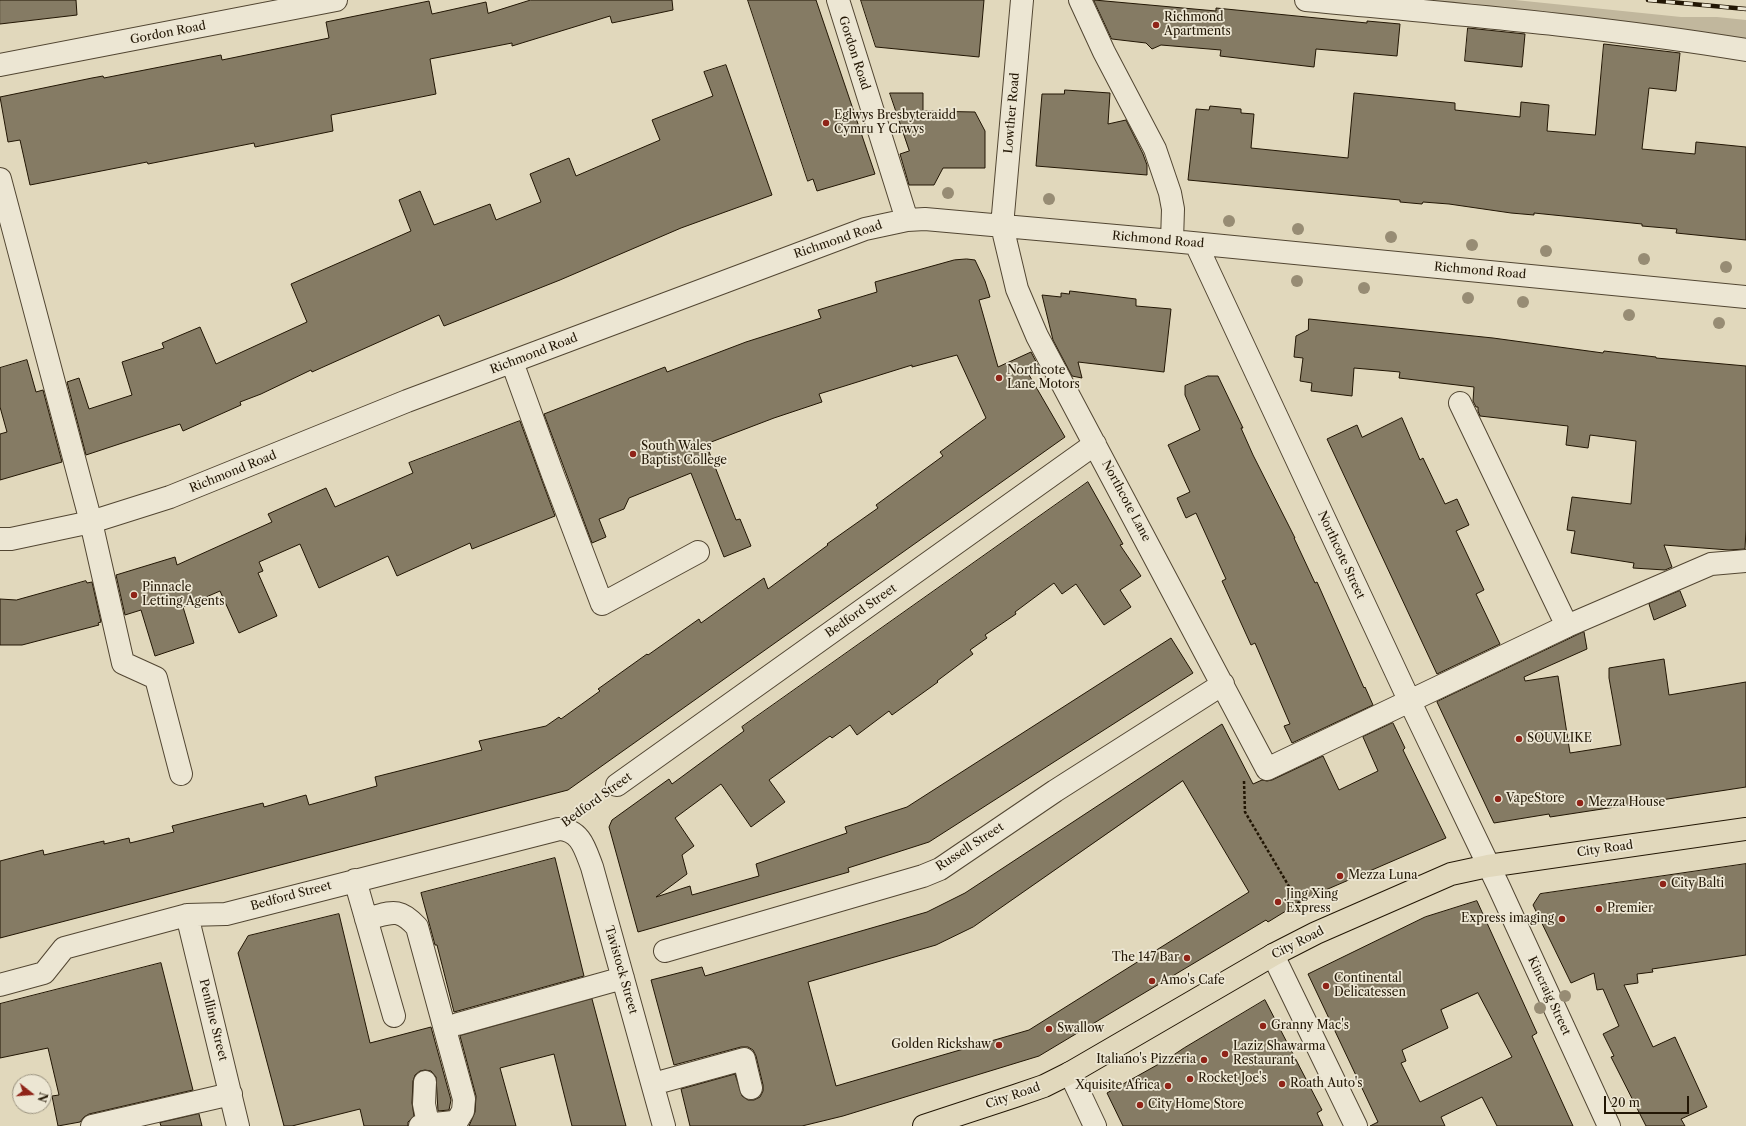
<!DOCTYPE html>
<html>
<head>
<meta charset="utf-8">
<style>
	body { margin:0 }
	#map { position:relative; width:1746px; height:1126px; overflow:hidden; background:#e1d8bc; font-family:"Libre Caslon Text",serif }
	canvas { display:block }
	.north { position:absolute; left:12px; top:1074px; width:40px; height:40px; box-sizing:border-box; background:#ece6d3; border:1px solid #9b9380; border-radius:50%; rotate:107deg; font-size:11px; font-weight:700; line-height:16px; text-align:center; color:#221604 }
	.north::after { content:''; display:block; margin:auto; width:14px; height:18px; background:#8f2418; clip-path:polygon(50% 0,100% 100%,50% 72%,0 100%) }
	.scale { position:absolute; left:1604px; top:1096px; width:85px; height:18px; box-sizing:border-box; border:2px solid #221604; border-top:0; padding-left:5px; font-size:12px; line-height:14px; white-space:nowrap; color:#221604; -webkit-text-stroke:3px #ece6d3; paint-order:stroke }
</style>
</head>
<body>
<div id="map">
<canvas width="1746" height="1126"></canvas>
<div class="north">N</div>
<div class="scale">20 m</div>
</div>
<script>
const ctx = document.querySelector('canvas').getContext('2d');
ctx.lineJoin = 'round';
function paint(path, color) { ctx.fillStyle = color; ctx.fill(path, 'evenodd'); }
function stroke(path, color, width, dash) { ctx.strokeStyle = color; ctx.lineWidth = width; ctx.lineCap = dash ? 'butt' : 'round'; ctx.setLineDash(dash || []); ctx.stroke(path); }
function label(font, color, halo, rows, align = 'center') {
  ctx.font = font + ' "Libre Caslon Text",serif'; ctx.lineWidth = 3.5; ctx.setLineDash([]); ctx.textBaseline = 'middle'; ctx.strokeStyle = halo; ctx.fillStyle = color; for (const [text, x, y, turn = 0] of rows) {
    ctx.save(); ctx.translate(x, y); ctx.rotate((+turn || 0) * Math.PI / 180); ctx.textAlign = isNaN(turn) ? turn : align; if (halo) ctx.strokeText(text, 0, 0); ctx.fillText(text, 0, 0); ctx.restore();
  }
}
paint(new Path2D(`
	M1386,0h129l166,17h36l29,3v21z`), '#c1b79d');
const building = new Path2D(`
	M0,0h76l1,15 -77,9z
	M531,0h141l1,10 -61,13 -2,-7 -98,30v-3l-82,16 6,35 -105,21 2,16 -78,16 -1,-4 -106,21 -1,-2 -117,23 -10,-45 -12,2 -8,-45 92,-19 11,-2 1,2 117,-23 1,5 107,-22 -3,-16 103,-21 3,13 54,-12 2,11z
	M748,0h68l59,174 -58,17 -4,-12 -5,2z
	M861,0h123l-5,57 -103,-10z
	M1094,0l122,11v-3l151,15v-2l33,3 -3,32 -81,-7 -2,18 -94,-11 1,-6 -60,-5 -9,4 -6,-6 -34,-4z
	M1468,28l57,6 -3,33 -57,-6z
	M1604,44l76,9 -4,38 -27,-3 -7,61 53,5 1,-12 50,5v93l-70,-7 1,-4 -35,-3v-2l-108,-11v2l-23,-2 -62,-9 -26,-2 -1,2 -22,-2v-2l-212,-20 8,-71 13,1 1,-4 31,3v4l13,1 -3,34 97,10 6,-65 101,10v7l65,7 1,-15 28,3 -2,26 48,4z
	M726,65l46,130 -91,33 -121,52 -116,46 -5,-11 -127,57 -1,-2 -50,24 -21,8 1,3 -58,26 -3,-7 -94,31 -19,-73 12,-4 10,31 43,-14 -10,-33 42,-14 -2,-5 38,-16 16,37 91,-42 -16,-38 120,-53 -12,-31 21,-9 14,34 56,-21 6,16 45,-18 -11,-28 39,-16 7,18 84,-36 -8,-20 61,-24 -9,-24z
	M1065,90l45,3 -2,31 18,-4 17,34 4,11v10l-111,-9 6,-72h22z
	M890,93h33v18l52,1 10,19v37h-42l-9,17h-25l-9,-31 9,-3z
	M967,259l8,1 10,21 5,16 -11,3 19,67 33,-15 10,19 -16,-3 40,69 -497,353 -568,148v-77l43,-11 1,5 60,-14v3l25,-6 1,5 44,-11 -2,-6 91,-23 1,4 42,-12 3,10 68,-19 -2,-9 107,-27 -3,-9 67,-15 13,-9 2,2 39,-28 -2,-2 49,-35 1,1 51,-36 2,4 63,-45 4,11 60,-44 -1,-1 51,-36 -2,-3 67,-49 -3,-4 46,-34 -29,-63 -45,12v-2l-93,29 3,8 -48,16 -68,26 30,76 4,-1 11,27 -27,11 -33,-84 -62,25 -5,11 -25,10 7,18 -14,6 -48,-129 121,-47 2,5 79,-30 75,-24 -3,-8 59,-18 -2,-10 79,-22z
	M1070,291l66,8v7l35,3 -7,63 -86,-10 4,16 -10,-2 -19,-36 -11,-45 19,2v-4l8,1z
	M1309,319l184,19 110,15 1,-2 52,6v1l90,8v163l-1,20 -16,1 -65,-5 8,22 -7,3 -32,-2 1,-5 -63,-10 4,-22 -8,-1 5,-33 59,7 5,-63 -46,-6 -2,13 -22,-3 2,-19 -88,-10 -2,-5v-4h-2l-3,-6 1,-14 -75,-9 1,-6 -46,-4 -2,28 -41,-5 1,-8 -12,-2 3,-23 -9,-1 2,-21 12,-6z
	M27,360l9,32 7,-2 19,72 -62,18v-46l7,-2 -7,-25v-39z
	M1208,376h10l25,52h-2l12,27 42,83h-1l21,45 2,-1 47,106 1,-1 8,18 -81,38 -8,-17 6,-2 -35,-81 -4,2 -29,-64 4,-2 -30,-66 -10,5 -9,-20 13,-6 -22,-47 32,-15 -15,-35v-9z
	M1402,418l18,42 3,-2 22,46 12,-5 12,26 -13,6 28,59 -8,4 24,50 -63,30 -110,-235 30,-14 5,12z
	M520,421l35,95 -83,33 -2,-6 -73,33 -9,-20 -69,32 -19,-44 -41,18 4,9 -5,2 19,43 -38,17 -19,-42 -37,16 11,36 -39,13 -14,-46 -16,5 -9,-40 59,-18 2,8 95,-43 -4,-8 58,-26 9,19 78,-34 -4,-10z
	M1088,482l35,62 -3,1 21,31 -21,14 11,17 -27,18 -28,-41 -14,10 -8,-11 -39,29 1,2 -31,21 2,3 -17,12 3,4 -36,27 1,1 -46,33 -3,-4 -32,24 -7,-10 -18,13 -2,-2 -61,44 16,22 -34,25 -30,-43 -46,34 19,28 -12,9 5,19 -31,23 34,-11 2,9 67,-19 -3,-12 91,-31 -2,-6 62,-20 264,-169 22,35 -264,169 -81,26 1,4 -211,60 -29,-105 3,-7 57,-41 3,5 72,-53 -2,-4z
	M86,581l1,2 5,-1 9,40 -3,1 1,2 -77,20h-22v-46l16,1z
	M1680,591l6,15 -32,14 -5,-16z
	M1584,632l3,17 -63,28 1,4 33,-5 12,77 51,-8 -12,-67v-10l55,-9 5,36 77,-13v105l-196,30 -1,-3 -55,9 -57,-121z
	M1393,723l12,25 -2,2 43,88 -139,60 -39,24 -2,-2 -227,136 -196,60 -41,10h-112l-9,-37 54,-15 7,22 6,4h6l6,-3 3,-6v-6l-7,-29 -3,-6 -5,-3h-7l-67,18 -23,-85 51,-13 3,9 222,-64 38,-19 257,-169 31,60 9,-4 5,1 5,-1 51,-24 16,34 39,-19 -15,-34zM1183,781l66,111 -220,138 -193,56 -28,-104 128,-37 37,-18z
	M555,858l29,118 -130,36 -17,-67h-2l-14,-52z
	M1746,864v91l-94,14 1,3 -16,2 1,9 -14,2 29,62 22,-10 32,70 -26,12 4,7h-39l-35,-69 3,-1 -11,-22 16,-8 -16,-37 -6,1 -3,-17 -23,10 -38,-78 7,-11z
	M1477,901l60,132 -5,3 41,90h-76l-15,-29 -41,20 4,9h-75l8,-4 -70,-148 117,-57zM1478,993l34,64 -92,45 -19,-39 5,-2 -4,-11 46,-22 -7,-18z
	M339,914l31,129 61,-16 20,73 -2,10 -11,1 -2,-34 -5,-6 -6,-1 -5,1 -5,4 -2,6 -1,22 2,13 -6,6v4h-44l-4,-17 -68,17h-8l-46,-173 10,-17z
	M161,963l32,127 -104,24 -5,3 -4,5 -22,4 -6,-30 7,-1 -11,-47 -48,10v-54z
	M592,999l34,127h-54l-18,-72 -54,14 16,58h-47l6,-14 1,-16 -16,-60z
	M1265,1000l57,110 -5,3 6,13h-200l-16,-33 59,-33 18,-12z
	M199,1114l3,12h-41l-1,-3z`);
paint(building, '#857b64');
stroke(building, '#221604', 1);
const minor = new Path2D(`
	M838,0l69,220
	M1022,0l-20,226 15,63 20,47 230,433 300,-143 -107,-223
	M1080,0l24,52 51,97 15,44 3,16 -1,32
	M1306,0c147,14 294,26 440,50
	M0,65l336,-65
	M0,179l91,343 32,141 33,15 25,96
	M1196,244l214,458 88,183 111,241
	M512,362l41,113 49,129 96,-52
	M0,539h11l80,-17 79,-25 237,-96 458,-172 42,-9 18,-1 247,22 574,56
	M1567,626l144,-62 35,-3
	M617,785l478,-341
	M355,880l39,136
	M187,915l51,211
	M366,919c25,-6 32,-13 51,8l47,172 -1,12 -6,10c-13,3 -24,2 -37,5
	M665,951l258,-75 17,-7 115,-78 168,-107
	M1273,955l83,171
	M0,985l44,-12 20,-25 123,-33 39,-1 333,-85c22,1 26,20 33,38l72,259
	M458,1024l165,-46
	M1070,1073l25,53
	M425,1082l-1,22 4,20
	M653,1084l91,-25 7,29
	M92,1126l139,-32`);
const major = new Path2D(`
	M924,1126l91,-30 29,-10 26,-13 203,-118 43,-22 135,-59 37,-8 258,-37`);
stroke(minor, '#524632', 24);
stroke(major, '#221604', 24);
stroke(new Path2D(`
	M1244,781l1,31 58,98
	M583,810l13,-10`), '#221604', 2.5, [3, 2]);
stroke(minor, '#ece6d3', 22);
stroke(major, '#e1d8bc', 22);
const rail = new Path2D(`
	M1648,0l98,9`);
stroke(rail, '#221604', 4.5);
stroke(rail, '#ece6d3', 3, [9]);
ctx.fillStyle = '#978c74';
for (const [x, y] of [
	[948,193],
	[1049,199],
	[1229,221],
	[1298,229],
	[1391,237],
	[1472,245],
	[1546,251],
	[1644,259],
	[1726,267],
	[1297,281],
	[1364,288],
	[1468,298],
	[1523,302],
	[1629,315],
	[1719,323],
	[1565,996],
	[1540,1008]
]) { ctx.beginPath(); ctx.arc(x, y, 6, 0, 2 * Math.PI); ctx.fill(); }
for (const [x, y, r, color] of [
	[1156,25,4,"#8f2418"],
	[826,123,4,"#8f2418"],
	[999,378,4,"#8f2418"],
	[633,454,4,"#8f2418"],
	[134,595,4,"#8f2418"],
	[1519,739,4,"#8f2418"],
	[1498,799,4,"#8f2418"],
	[1580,803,4,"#8f2418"],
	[1340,876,4,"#8f2418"],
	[1663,884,4,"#8f2418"],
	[1278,902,4,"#8f2418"],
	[1599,909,4,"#8f2418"],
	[1562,919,4,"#8f2418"],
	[1187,958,4,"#8f2418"],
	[1152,981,4,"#8f2418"],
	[1326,986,4,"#8f2418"],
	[1263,1026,4,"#8f2418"],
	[1049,1029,4,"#8f2418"],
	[999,1045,4,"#8f2418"],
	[1225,1054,4,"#8f2418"],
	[1204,1060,4,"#8f2418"],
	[1190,1079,4,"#8f2418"],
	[1282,1084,4,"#8f2418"],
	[1168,1086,4,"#8f2418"],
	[1140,1105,4,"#8f2418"]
]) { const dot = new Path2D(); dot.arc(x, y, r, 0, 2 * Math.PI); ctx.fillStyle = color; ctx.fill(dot); stroke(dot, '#ece6d3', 1.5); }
label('12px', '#221604', '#ece6d3', [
	["Richmond",1164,18],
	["Apartments",1164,32],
	["Eglwys Bresbyteraidd",834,116],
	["Cymru Y Crwys",834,130],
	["Northcote",1007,371],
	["Lane Motors",1007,385],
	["South Wales",641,447],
	["Baptist College",641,461],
	["Pinnacle",142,588],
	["Letting Agents",142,602],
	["SOUVLIKE",1527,739],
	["VapeStore",1506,799],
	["Mezza House",1588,803],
	["Mezza Luna",1348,876],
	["City Balti",1671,884],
	["Jing Xing",1286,895],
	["Express",1286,909],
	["Premier",1607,909],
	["Express imaging",1554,919,"right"],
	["The 147 Bar",1179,958,"right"],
	["Continental",1334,979],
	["Delicatessen",1334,993],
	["Amo's Cafe",1160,981],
	["Granny Mac's",1271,1026],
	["Swallow",1057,1029],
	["Golden Rickshaw",991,1045,"right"],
	["Laziz Shawarma",1233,1047],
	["Restaurant",1233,1061],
	["Italiano's Pizzeria",1196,1060,"right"],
	["Rocket Joe's",1198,1079],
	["Roath Auto's",1290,1084],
	["Xquisite Africa",1160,1086,"right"],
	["City Home Store",1148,1105]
], 'left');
label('12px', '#221604', '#ece6d3', [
	["Gordon Road",168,33,-11],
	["Gordon Road",854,53,72],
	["Lowther Road",1012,113,-85],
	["Richmond Road",838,240,-19],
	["Richmond Road",1158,240,5],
	["Richmond Road",1480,271,5],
	["Richmond Road",534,354,-21],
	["Richmond Road",233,472,-22],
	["Northcote Lane",1126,501,62],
	["Northcote Street",1341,555,65],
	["Bedford Street",861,611,-35],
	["Bedford Street",597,800,-36],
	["Russell Street",970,847,-33],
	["City Road",1605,849,-8],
	["Bedford Street",291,896,-15],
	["City Road",1298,943,-27],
	["Tavistock Street",621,970,74],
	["Kincraig Street",1549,996,65],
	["Penlline Street",213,1020,76],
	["City Road",1013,1096,-19]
]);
</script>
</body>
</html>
